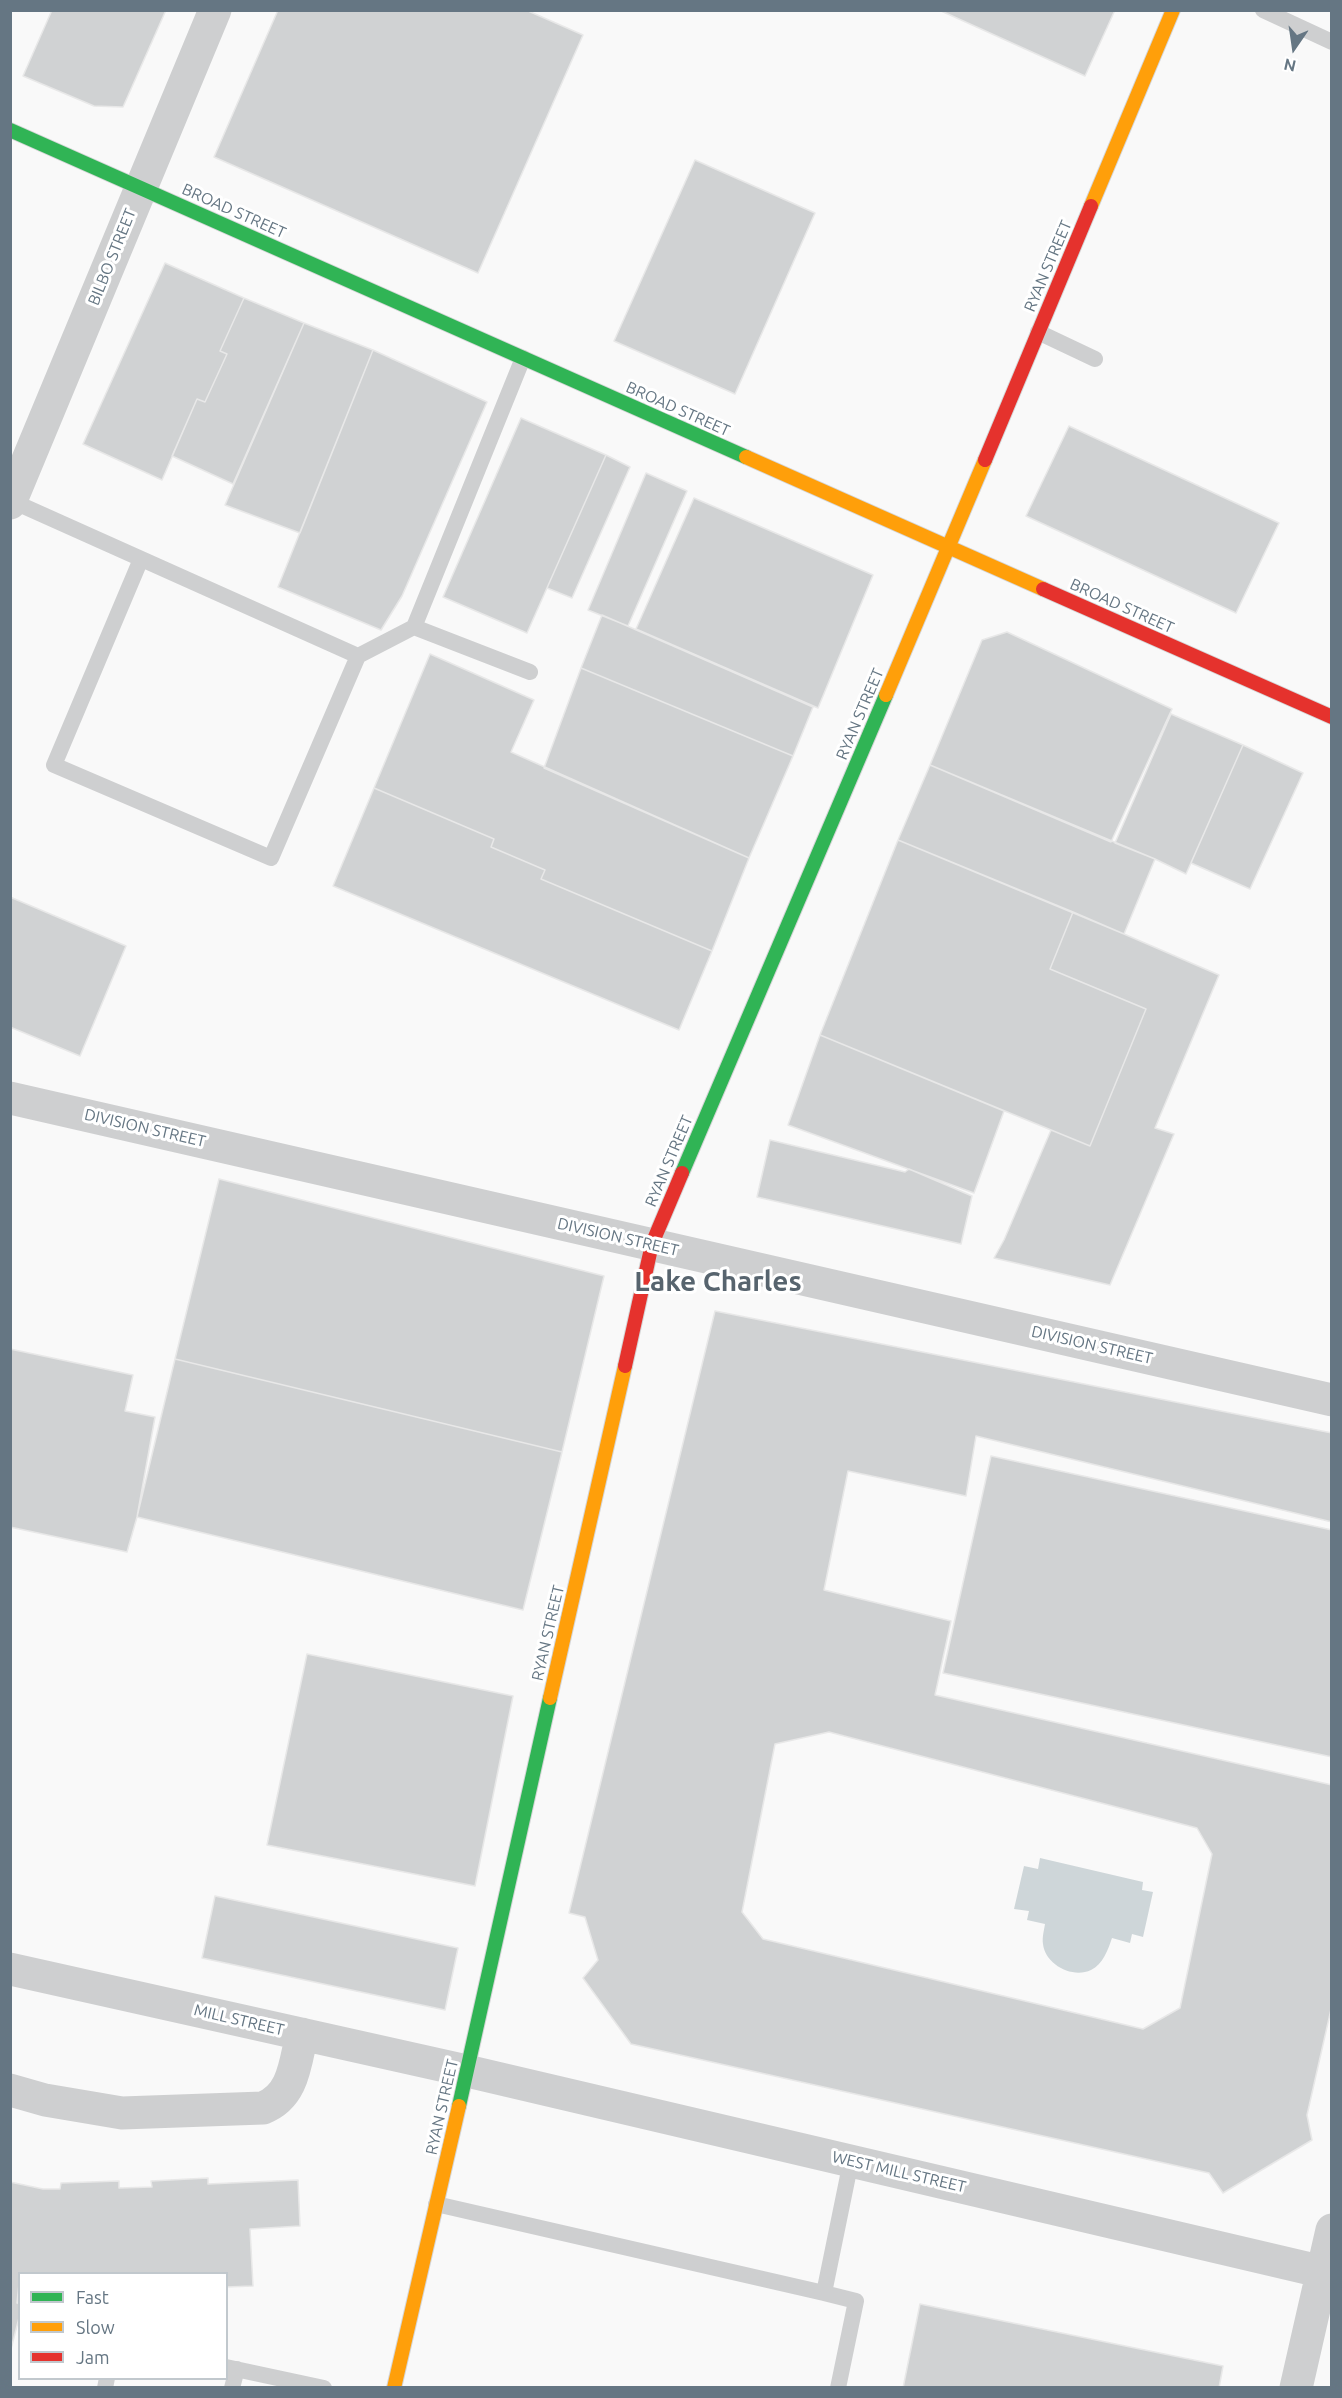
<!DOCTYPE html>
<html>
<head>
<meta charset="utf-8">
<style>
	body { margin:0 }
	#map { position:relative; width:1342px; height:2398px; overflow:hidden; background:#f9f9f9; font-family:Ubuntu,sans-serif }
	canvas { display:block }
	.frame { position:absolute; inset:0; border:12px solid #657683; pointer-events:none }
	.legend { position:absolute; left:18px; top:2272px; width:210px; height:108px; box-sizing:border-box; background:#fff; border:2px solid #c1c8cd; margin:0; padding:8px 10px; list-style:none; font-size:18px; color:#657683 }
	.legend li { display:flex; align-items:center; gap:12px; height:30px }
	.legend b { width:30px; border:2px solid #c1c8cd }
	.north { position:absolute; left:1264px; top:18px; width:60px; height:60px; -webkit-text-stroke:4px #fff; paint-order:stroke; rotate:193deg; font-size:16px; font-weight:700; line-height:24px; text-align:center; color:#657683 }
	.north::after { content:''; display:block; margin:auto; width:21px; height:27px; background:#657683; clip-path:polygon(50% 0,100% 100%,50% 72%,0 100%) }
</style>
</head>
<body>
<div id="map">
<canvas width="1342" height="2398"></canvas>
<div class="frame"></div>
<ul class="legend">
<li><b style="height:8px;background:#30b455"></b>Fast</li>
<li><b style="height:8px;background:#ff9f0a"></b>Slow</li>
<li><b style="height:8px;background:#e5322d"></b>Jam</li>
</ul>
<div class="north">N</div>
</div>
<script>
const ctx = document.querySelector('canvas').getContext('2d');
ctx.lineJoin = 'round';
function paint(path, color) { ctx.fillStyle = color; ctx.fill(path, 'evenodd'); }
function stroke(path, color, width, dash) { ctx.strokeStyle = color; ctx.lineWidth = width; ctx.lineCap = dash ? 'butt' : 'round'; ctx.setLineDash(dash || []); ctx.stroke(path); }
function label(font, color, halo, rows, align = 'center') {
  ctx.font = font + ' Ubuntu,sans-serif'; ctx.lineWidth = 6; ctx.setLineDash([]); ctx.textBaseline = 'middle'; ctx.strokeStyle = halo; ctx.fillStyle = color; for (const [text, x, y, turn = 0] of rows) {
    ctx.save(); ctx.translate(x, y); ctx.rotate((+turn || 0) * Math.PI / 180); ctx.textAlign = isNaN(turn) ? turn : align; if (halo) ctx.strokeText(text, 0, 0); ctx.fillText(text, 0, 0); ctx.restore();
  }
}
paint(new Path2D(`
	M1040,1858l103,24 -1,8 11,2 -10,45 -11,-3 -2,9 -18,-5c-4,12 -9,26 -21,32 -19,9 -46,-6 -48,-26 -1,-7 1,-13 2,-20l-18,-4 2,-9 -15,-2 10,-43 14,3z`), '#ced6d9');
const building = new Path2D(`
	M52,10h114l-43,97 -29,-1 -71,-30z
	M278,10h248l57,25 -105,238 -264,-116z
	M939,10h176l-30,66z
	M695,160l120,53 -80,181 -121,-53z
	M165,263l79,35 -24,53 7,3 -22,48 -8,-3 -35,81 -79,-36z
	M244,298l60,25 -71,161 -61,-28 25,-57 8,3 22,-48 -7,-3z
	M304,323l69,27 -73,183 -75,-28z
	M373,350l114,52 -85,194 -21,34 -103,-43z
	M521,418l85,37 -79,178 -84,-36z
	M1069,426l210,97 -43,90 -210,-97z
	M606,455l24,12 -58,131 -25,-10z
	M646,473l41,18 -59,135 -40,-16z
	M694,498l179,77 -55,133 -182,-79z
	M602,615l211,92 -20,49 -212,-88z
	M1007,632l165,77 -61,133 -181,-77 52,-125z
	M430,654l104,46 -23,52 238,106 -37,93 -171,-72 4,-9 -54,-23 3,-8 -120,-51z
	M581,668l212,88 -44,102 -205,-90z
	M1171,714l72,31 -57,129 -31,-15 -40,-16z
	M1243,745l60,28 -53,116 -59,-26z
	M930,765l225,94 -31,75 -226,-94z
	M374,788l120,51 -3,8 54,23 -4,9 171,72 -33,79 -346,-144z
	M898,840l175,72 -23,57 96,40 -56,137 -270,-111z
	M10,897l116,49 -46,110 -70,-29z
	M1073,912l146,63 -64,153 19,6 -64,151 -116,-27 10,-18 47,-110 39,16 56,-137 -96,-40z
	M820,1035l184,76 -30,82 -186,-68z
	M770,1140l135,32 4,-3 63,27 -11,48 -204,-47z
	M219,1179l385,97 -42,176 -387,-93z
	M715,1311l617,122v89l-356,-86 -10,60 -118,-25 -24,119 127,31 -16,74 397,90v220l-25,110 5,25 -89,53 -14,-20 -578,-129 -48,-66 15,-18 -13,-43 -16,-4zM829,1732l368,96 15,26 -32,154 -37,21 -380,-90 -21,-27 33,-168z
	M10,1349l123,26 -8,36 30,6 -18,100 -10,35 -117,-25z
	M175,1359l387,93 -39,158 -386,-93z
	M991,1456l341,74v227l-389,-84z
	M307,1654l206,42 -38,190 -208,-41z
	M215,1896l243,52 -13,62 -243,-52z
	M208,2178v6l90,-4 2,46 -50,3 3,57 -27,1v-13h-206l-3,29 3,1v10l-10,39v-171l33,7h17l1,-6 58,-2v7l33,-1 -1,-6z
	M920,2304l303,62 -4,22h-316z`);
paint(building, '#d0d2d3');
stroke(building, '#e8e8e8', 1.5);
const fast = new Path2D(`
	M10,130l736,327
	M682,1173l204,-478
	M459,2106l91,-408`);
const slow = new Path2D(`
	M1091,206l82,-196
	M746,457l297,132
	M886,695l99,-235
	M550,1698l75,-332
	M394,2388l65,-282`);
const jam = new Path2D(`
	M985,460l106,-254
	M1043,589l289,128
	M625,1366l27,-122 30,-71`);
stroke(fast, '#d5d6d7', 16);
stroke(slow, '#d5d6d7', 16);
stroke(jam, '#d5d6d7', 16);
stroke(new Path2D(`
	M1263,10l69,32
	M1038,332l57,27
	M12,501c115,52 231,103 346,155l-87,202 -217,-93 87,-206
	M414,627l116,45
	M358,656l56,-29 109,-269
	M436,2204l388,89
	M226,2367l98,21
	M105,2388l2,-10
	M232,2388l5,-19
	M838,2388l18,-87 -32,-8 27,-132`), '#cecfd0', 16);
stroke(new Path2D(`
	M10,503l205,-493
	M10,1098l1322,302
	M10,1969l457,102 865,203
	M10,2090l35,10 77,13 141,-5c31,-12 32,-45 39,-74
	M1296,2388l36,-158`), '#cecfd0', 33);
stroke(fast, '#30b455', 14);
stroke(slow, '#ff9f0a', 14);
stroke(jam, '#e5322d', 14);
label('16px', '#657683', '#fff', [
	["BROAD STREET",234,211,24],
	["BILBO STREET",112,257,-68],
	["RYAN STREET",1048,266,-67],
	["BROAD STREET",678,409,24],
	["BROAD STREET",1122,606,24],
	["RYAN STREET",860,714,-67],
	["DIVISION STREET",145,1128,13],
	["RYAN STREET",669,1161,-67],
	["DIVISION STREET",618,1237,13],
	["DIVISION STREET",1092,1345,13],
	["RYAN STREET",548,1633,-77],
	["MILL STREET",239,2020,13],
	["RYAN STREET",442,2107,-77],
	["WEST MILL STREET",899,2172,13]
]);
label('bold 28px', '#57646e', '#fff', [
	["Lake Charles",718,1282]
]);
</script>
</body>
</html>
